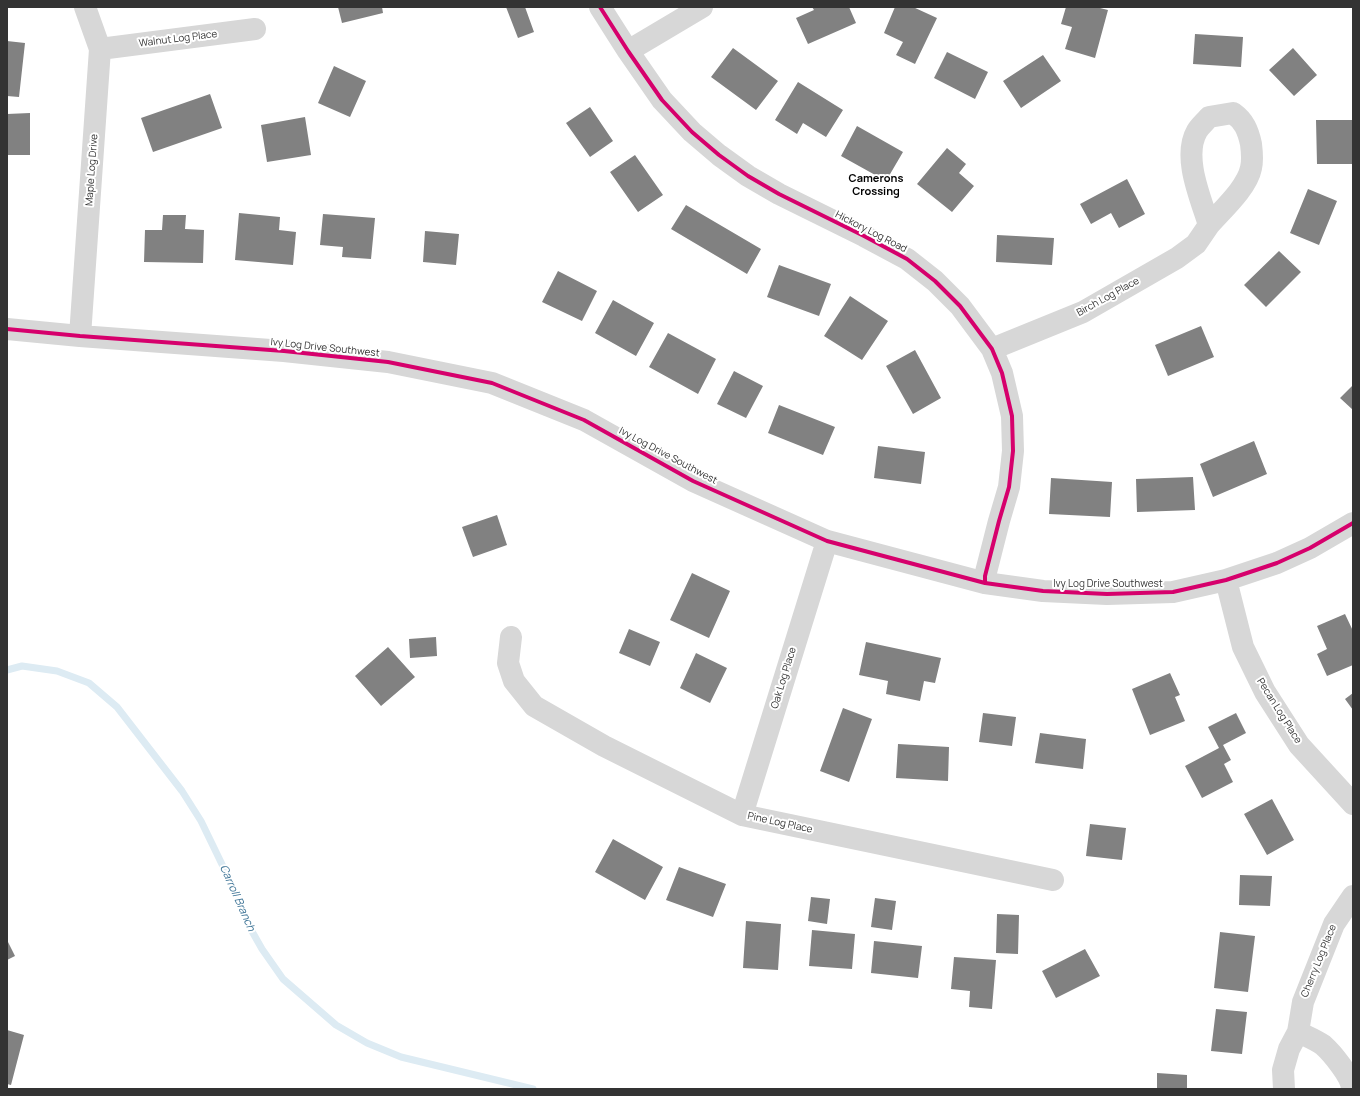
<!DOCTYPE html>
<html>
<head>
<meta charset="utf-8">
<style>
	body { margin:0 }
	#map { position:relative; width:1360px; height:1096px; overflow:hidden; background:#fff; font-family:Manrope,sans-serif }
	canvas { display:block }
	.frame { position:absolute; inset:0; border:8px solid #333; pointer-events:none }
</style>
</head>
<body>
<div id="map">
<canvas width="1360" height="1096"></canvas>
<div class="frame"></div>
</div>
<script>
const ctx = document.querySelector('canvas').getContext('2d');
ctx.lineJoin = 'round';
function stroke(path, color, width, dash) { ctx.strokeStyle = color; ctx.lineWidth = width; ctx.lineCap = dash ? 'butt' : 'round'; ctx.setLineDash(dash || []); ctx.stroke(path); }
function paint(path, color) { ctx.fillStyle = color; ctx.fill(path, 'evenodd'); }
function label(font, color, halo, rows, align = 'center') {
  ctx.font = font + ' Manrope,sans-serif'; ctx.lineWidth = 4; ctx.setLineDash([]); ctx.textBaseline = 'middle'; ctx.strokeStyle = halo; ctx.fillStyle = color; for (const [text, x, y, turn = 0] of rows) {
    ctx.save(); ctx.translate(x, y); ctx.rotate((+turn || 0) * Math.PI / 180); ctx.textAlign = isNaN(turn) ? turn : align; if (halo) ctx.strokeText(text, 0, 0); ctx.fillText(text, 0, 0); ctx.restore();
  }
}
stroke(new Path2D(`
	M7,670l15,-4 35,5 32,12 28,24 65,84 19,30 31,64 13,34 17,30 21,30 53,46 31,18 34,14 132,32`), '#ddebf3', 7);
paint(new Path2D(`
	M338,7h44l1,6 -41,10z
	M506,7h19l9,25 -16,6z
	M812,7h37l7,16 -48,21 -12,-26 18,-8z
	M895,7h18l24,11 -22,46 -19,-9 7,-13 -19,-9z
	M1066,7h30l12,3 -13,48 -30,-9 7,-22 -11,-3z
	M1195,34l48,3 -2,30 -48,-3z
	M7,41l18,2 -6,54 -12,-1z
	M733,48l45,33 -22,29 -45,-33z
	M1293,48l24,27 -23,21 -25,-26z
	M947,52l41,20 -13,27 -41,-21z
	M1043,55l18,26 -40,27 -18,-27z
	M334,66l32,15 -16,36 -32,-14z
	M798,82l45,28 -17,27 -23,-14 -6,11 -22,-14z
	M210,94l12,34 -69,24 -12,-34z
	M590,107l23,34 -23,16 -24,-34z
	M30,113v42h-23v-41z
	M305,117l6,38 -44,7 -6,-37z
	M1316,120h36l1,44h-36z
	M857,126l46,26 -17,29 -45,-25z
	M947,148l19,16 -7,9 15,13 -22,26 -35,-28z
	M635,155l28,40 -25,17 -28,-40z
	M1127,179l18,35 -26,14 -8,-15 -20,11 -11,-20z
	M1308,189l29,12 -18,44 -29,-12z
	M686,205l75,44 -14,25 -76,-45z
	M239,213l41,4 -1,13 17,2 -3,33 -58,-5z
	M323,214l52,4 -4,41 -29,-2 1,-10 -23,-2z
	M163,215h23l-1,14 19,1 -1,33 -59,-1 1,-32h17z
	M425,231l34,3 -3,31 -33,-3z
	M997,235l57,3 -2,27 -56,-3z
	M1279,251l22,21 -35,35 -22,-22z
	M779,265l52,19 -12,32 -52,-19z
	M558,271l39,20 -15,30 -40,-19z
	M850,296l38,25 -26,39 -38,-24z
	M613,300l41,23 -18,33 -41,-23z
	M1201,326l13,31 -46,19 -13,-31z
	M668,333l48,26 -18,35 -49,-27z
	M915,350l26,48 -28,16 -27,-48z
	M734,371l29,15 -17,32 -29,-14z
	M1353,385v25l-13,-12z
	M779,405l56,22 -12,28 -55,-22z
	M1254,441l13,33 -54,23 -13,-33z
	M878,446l47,6 -4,32 -47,-6z
	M1193,477l2,33 -58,2 -1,-33z
	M1051,478l61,4 -2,35 -61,-3z
	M497,515l10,30 -34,12 -11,-30z
	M692,573l38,18 -21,47 -39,-18z
	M1345,614l8,17v34l-26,11 -10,-22 10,-5 -10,-23z
	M629,629l31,13 -10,24 -31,-13z
	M436,637l1,19 -27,2 -1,-19z
	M866,642l75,16 -6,25 -11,-2 -4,20 -34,-7 2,-13 -29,-6z
	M388,647l27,30 -34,29 -26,-30z
	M696,653l31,15 -17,35 -30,-15z
	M1170,673l10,22 -5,2 10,24 -35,14 -18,-46z
	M1353,693v17l-8,-11z
	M843,708l29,11 -23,63 -29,-11z
	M983,713l33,4 -4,29 -33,-4z
	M1236,713l10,20 -23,12 8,15 -7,4 9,18 -31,16 -17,-32 34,-18 -11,-21z
	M1040,733l46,6 -3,30 -48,-6z
	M898,744l51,3 -1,34 -52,-3z
	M1272,799l22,41 -27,15 -23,-41z
	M1090,824l36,4 -4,32 -36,-4z
	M613,839l50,28 -18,33 -50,-28z
	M679,867l47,17 -13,33 -47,-17z
	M1240,875l32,1 -2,30 -31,-1z
	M811,897l19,2 -3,25 -19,-3z
	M875,898l21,3 -4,29 -21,-3z
	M997,914l22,1 -1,39 -22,-1z
	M746,921l35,3 -3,46 -35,-2z
	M812,930l43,4 -3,35 -43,-3z
	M1220,932l35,4 -7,56 -34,-4z
	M7,940l8,16 -8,4z
	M874,941l48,5 -4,32 -47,-5z
	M1085,949l15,27 -44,22 -14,-27z
	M954,957l42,3 -4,49 -23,-2 1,-16 -19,-2z
	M1216,1009l31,3 -5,42 -31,-3z
	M7,1030l17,5 -13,50 -4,-1z
	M1157,1073l30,2v14h-30z`), '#818181');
stroke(new Path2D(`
	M600,7l28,44 34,49 30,32 27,23 29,21 31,18 85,42 43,23 28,22 25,25 32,43 10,24 10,43 1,35 -4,36 -10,34 -14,55v7
	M100,49l155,-20
	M628,51l74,-44
	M1233,113c11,8 15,17 18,31 1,8 2,16 0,24 -4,20 -29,42 -42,57 -8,-26 -27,-68 -12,-94 3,-5 8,-9 12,-14z
	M7,329l73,7 204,15 104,11 104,21 92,37 109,61 134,60 158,42 58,8 64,3 66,-2 53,-12 51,-17 33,-15 43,-25
	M80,336l20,-287 -15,-42
	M992,349l91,-37 94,-54 19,-14 13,-19
	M1226,580l17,67 22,45 34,53 54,59
	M511,637l-3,26 6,18 20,25 70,40 138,69 311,65
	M742,815l85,-274
	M1298,1032c8,4 18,8 25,13 9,8 29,32 29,44
	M1284,1089l-1,-19 6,-21 9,-17 5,-30 31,-78 19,-28`), '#d7d7d7', 22);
stroke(new Path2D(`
	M600,7l28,44 34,49 30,32 27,23 29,21 31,18 85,42 43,23 28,22 25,25 32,43 10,24 10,43 1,35 -4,36 -10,34 -14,55v7
	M7,329l73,7 204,15 104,11 104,21 92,37 109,61 134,60 158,42 58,8 64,3 66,-2 53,-12 51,-17 33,-15 43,-25`), '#d6006c', 4);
label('10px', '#333', '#fff', [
	["Walnut Log Place",178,39,-7],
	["Maple Log Drive",92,170,-86],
	["Hickory Log Road",871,232,27],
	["Birch Log Place",1108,297,-29],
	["Ivy Log Drive Southwest",325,348,6],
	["Ivy Log Drive Southwest",668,456,28],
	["Ivy Log Drive Southwest",1108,584],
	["Oak Log Place",784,678,-73],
	["Pecan Log Place",1279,711,58],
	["Pine Log Place",780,823,12],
	["Cherry Log Place",1319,961,-68]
]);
label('bold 11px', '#000', '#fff', [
	["Camerons",876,179],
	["Crossing",876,192]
]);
label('italic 11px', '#3f7597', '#fff', [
	["Carroll Branch",237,898,66]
]);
</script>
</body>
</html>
